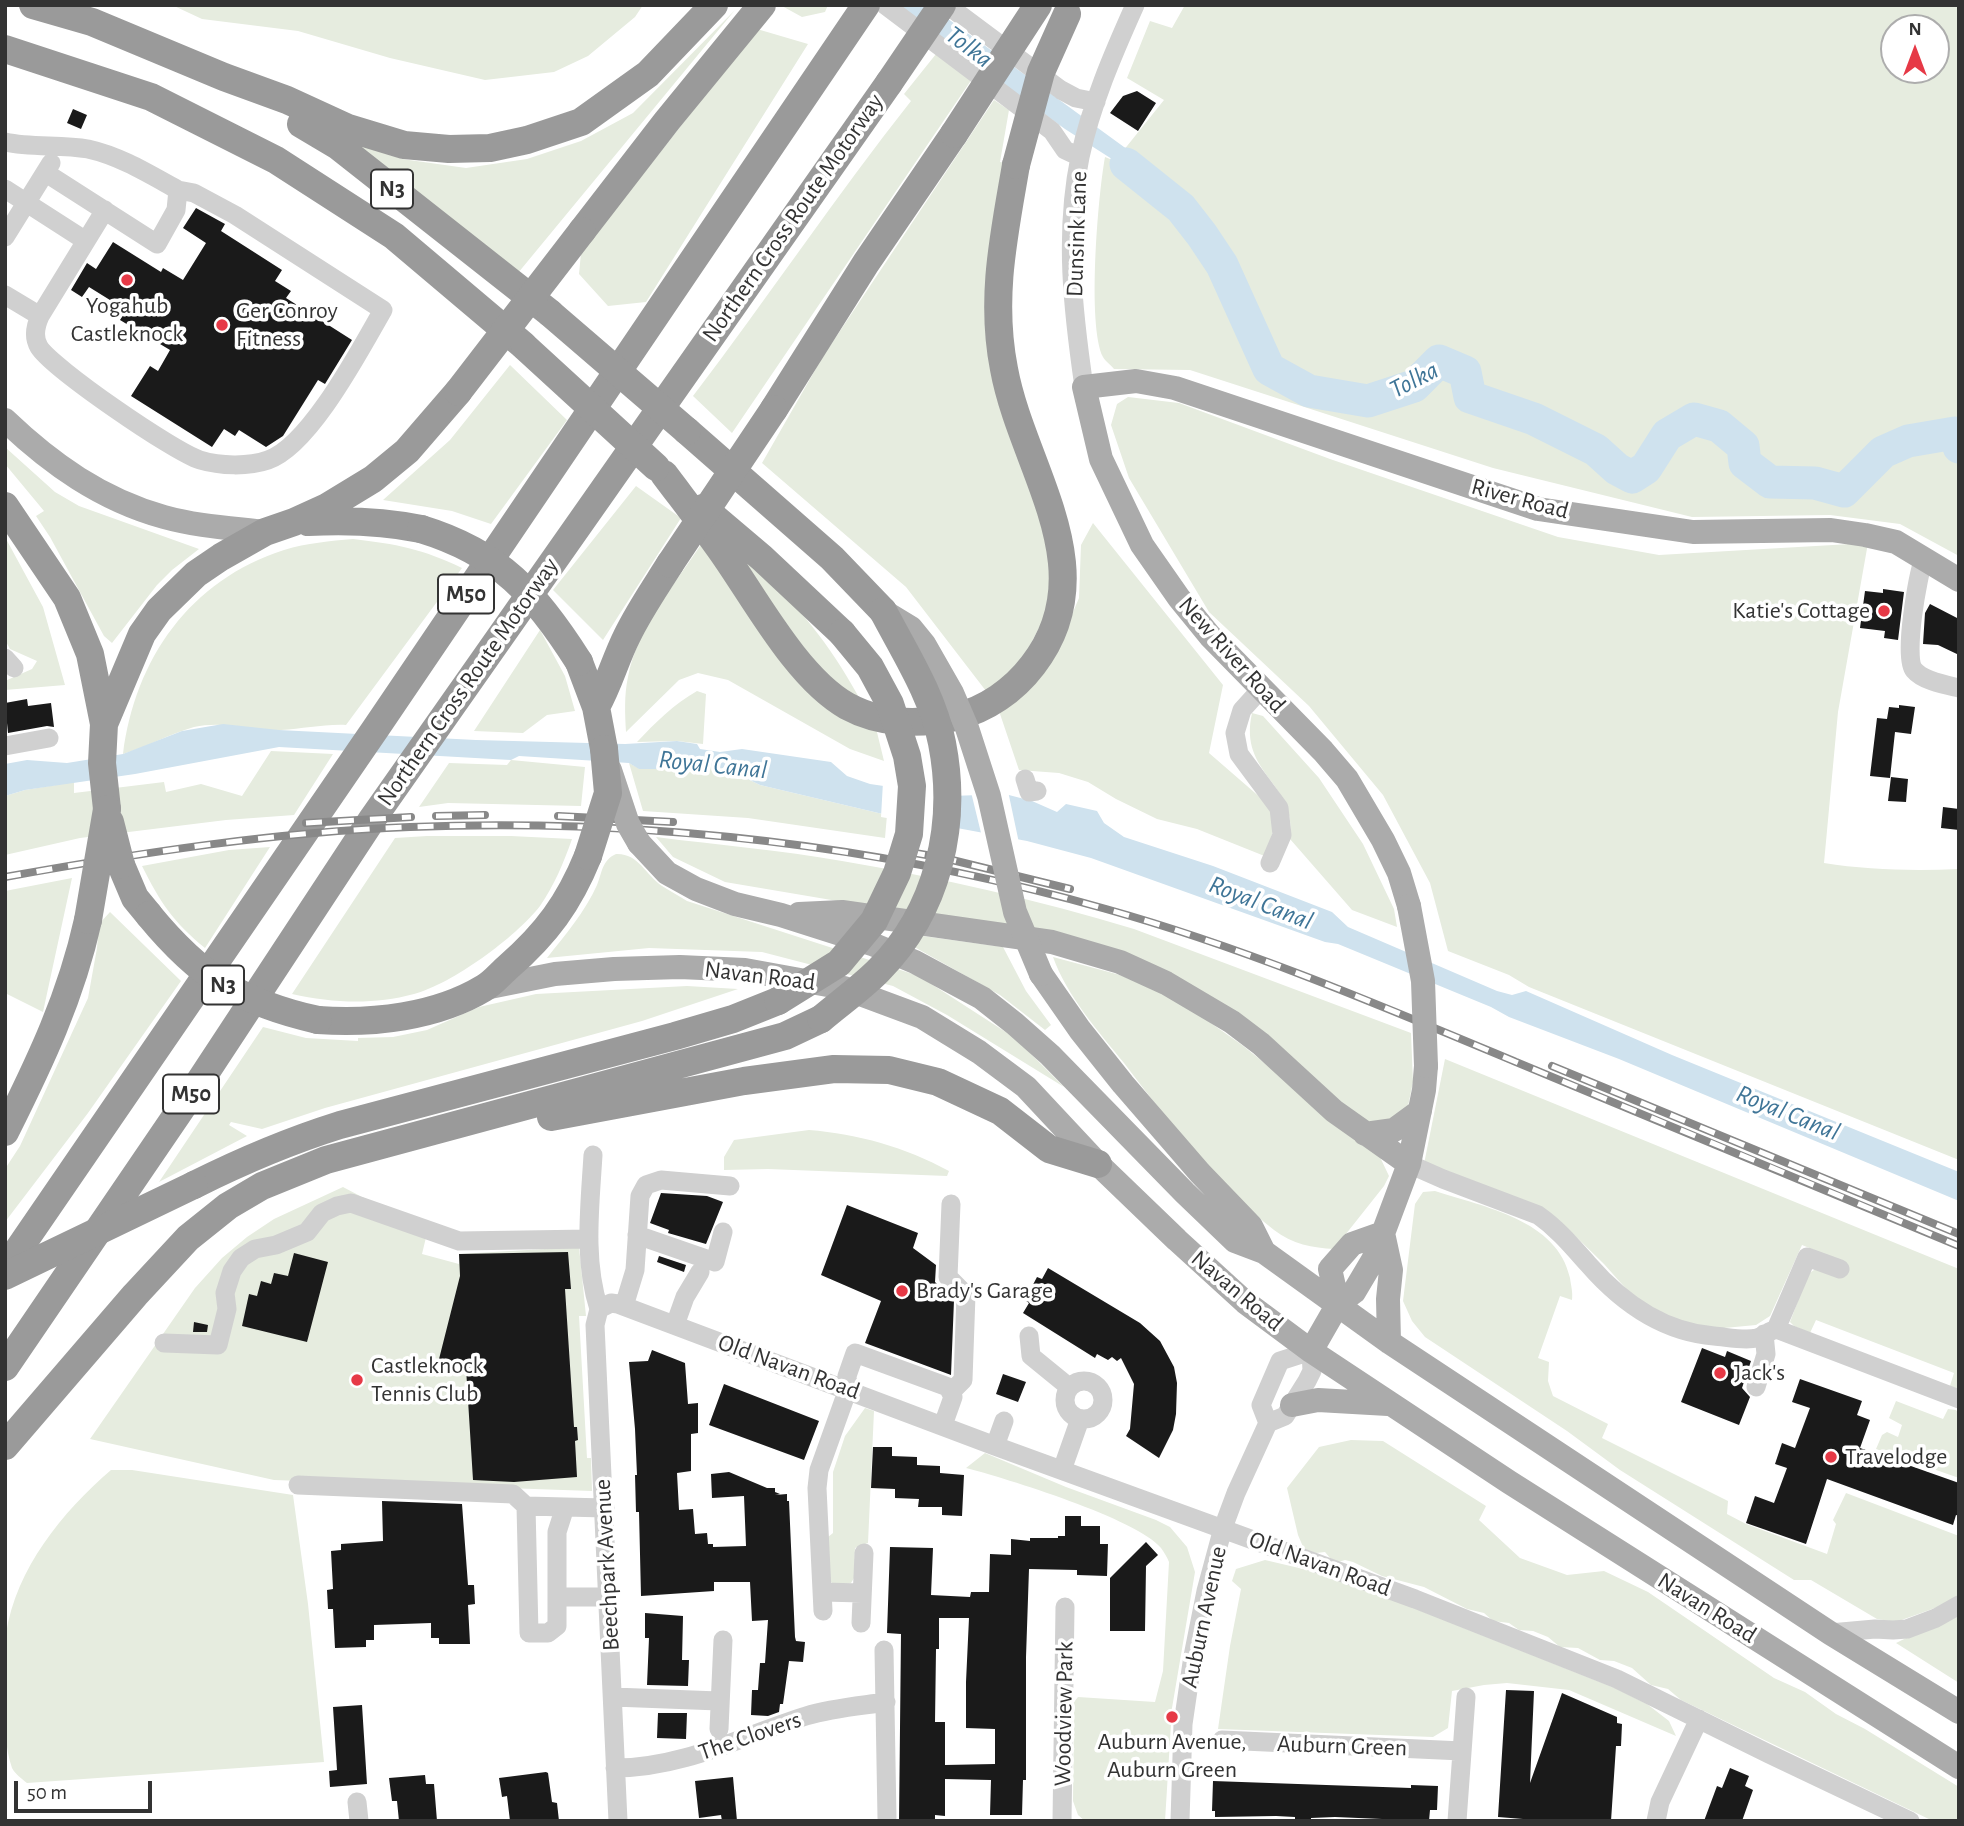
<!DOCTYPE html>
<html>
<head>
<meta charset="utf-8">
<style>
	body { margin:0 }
	#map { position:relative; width:1964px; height:1826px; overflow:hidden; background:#fff; font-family:"Alegreya Sans",sans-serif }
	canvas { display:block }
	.frame { position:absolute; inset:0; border:7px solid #333; pointer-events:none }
	.north { position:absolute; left:1880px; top:14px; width:70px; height:70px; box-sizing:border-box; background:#fff; border:2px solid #adadad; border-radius:50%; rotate:0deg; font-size:19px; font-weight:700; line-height:28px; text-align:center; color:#333 }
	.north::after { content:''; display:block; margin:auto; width:24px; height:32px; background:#e63946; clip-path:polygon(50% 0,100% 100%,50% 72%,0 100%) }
	.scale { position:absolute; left:14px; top:1781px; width:138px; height:32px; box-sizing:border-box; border:4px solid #333; border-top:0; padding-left:9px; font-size:21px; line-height:24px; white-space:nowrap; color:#333; -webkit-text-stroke:5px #fff; paint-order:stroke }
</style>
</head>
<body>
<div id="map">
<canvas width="1964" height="1826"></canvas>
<div class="frame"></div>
<div class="north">N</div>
<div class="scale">50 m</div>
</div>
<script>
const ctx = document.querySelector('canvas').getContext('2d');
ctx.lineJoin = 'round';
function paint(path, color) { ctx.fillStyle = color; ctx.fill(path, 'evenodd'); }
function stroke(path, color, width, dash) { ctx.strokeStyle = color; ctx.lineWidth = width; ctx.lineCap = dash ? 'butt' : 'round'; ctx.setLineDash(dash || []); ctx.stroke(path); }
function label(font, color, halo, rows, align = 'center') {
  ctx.font = font + ' "Alegreya Sans",sans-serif'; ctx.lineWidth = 7; ctx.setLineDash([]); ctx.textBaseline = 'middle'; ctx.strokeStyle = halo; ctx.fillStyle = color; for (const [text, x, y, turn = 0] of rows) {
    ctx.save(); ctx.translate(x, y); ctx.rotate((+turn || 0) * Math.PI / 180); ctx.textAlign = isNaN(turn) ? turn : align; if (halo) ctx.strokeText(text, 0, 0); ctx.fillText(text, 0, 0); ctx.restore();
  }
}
paint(new Path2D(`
	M172,5h471l-8,12 -47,39 -34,16 -69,8 -95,-22 -92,-27 -96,-12z
	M828,5l-3,7 -23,5 -20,-11z
	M1185,5h774v551l-59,-32 -70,-9 -138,2 -199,-49 -303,-98 -76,-1c-3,-4 -9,-8 -11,-12 -16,-32 -5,-162 2,-200l10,4 49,-61 -37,-22 23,-57 22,7zM1894,28h42v42h-42z
	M735,10l-217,263 -166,-133 50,19 64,9 61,-9 54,-18 52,-28z
	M757,29l51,15 -162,258 -38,4 -29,-32 2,-21z
	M936,54l36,25 -240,354 -39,-37c74,-97 142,-199 218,-295l-7,-7z
	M994,100l15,10 -9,52 9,2 -19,95 55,259 8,84 -38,71 -29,18 -80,-104 -144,-124 60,-105z
	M510,365l57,55 -76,104 -39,-13 -69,-11 67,-60z
	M1128,397l51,6 151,56 228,78 101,18 209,-12 -30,169 -14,151c43,7 90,8 135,6v291l-430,-173 -20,-12 -61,-24 -18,-68 -47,-88 -74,-89 -100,-94 -80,-134 -18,-53 6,-21z
	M5,447l50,45 24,14 120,43 -27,21 -15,15 -45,58 -8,-7 -54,-99 -14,-21 8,-5 -39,-47z
	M636,486l45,32 -78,122 -50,-50z
	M1093,523l130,162 -14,68 68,59 -10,45 -70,-28 -40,-10 -41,-20 -28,-17 -29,-9 -40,-3 -20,-59 24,-19 29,-31 27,-63 2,-53z
	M717,534c34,31 73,62 101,100 17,22 31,45 44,69l-36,-25z
	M5,537l38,70 22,78 -60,5v-9l27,-12 5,-8 -27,-12 -5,-9z
	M353,539c43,5 70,10 109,29l-116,157c-22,-1 -43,4 -65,5 -30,1 -57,-10 -87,-3 -25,7 -47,20 -71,27 12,-95 67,-174 161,-204 23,-7 46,-9 69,-11z
	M702,543l173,181 9,37 -34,-12 -122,-69 -30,-7 -19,7 -53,52c-1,-18 -2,-37 2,-55 9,-49 47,-93 74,-134z
	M540,630l25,46 10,35 -28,4 -24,18 -49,-2z
	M697,691l9,3 -3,50 -26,-3 -40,1c18,-19 37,-38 60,-51z
	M1252,713l11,3 56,62 44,66 31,65 3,18 -45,-17 -62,-71c8,-57 -52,-64 -38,-126z
	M271,751l62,3 -39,61 -68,5 -146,18 -75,17v-59l20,-6 49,-8v11l90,-11 2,10 35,-8 41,12z
	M511,760l74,7 -4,39 -133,-3 -29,4 30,-44 58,2z
	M629,763l11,6h35l24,-6 30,7 31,15 127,30 -2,23 -137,-20 -105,-7z
	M427,836h84l61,3c-8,23 -18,47 -32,67 -24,31 -88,78 -126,88 -41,11 -81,9 -122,0l103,-156z
	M656,837c62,8 125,13 186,24 98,17 197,39 292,68l277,104 2,49 -6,29c-14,10 -26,13 -43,10l-163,-130 -340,-86 -136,-23 -52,-25z
	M270,847l-65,101c-32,-26 -45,-46 -63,-82l87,-16z
	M616,854c22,-1 29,20 46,32 8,5 17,10 25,15l232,75 96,62 49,49 -117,-72 -54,-29 -131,-34 -113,-4 -102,10c18,-23 38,-46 50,-73 5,-12 5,-25 19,-31z
	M72,878l-29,134 -38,-19v-102z
	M110,912l71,69 -93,132 -83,109v-53l15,-23 68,-148 9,-50 2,-24z
	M916,935l87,12 23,44 25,34 -6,5 -45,-35 -91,-51z
	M1053,957l67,18 44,19 34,20 44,31 137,110 10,21 -5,10 -50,63c-21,-1 -42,-5 -60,-19 -54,-43 -108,-112 -150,-167 -26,-32 -57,-67 -71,-106z
	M687,986l51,3 -96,32 -317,87 -63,21 -31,-7 -2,3 18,11 -88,46 104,-155 43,11 52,3v-3l35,-1 34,-7 52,-23 57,-13z
	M1445,1059l514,210v124l-10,-4 5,-16 -138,-53 -6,13 -16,-7 -4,-4 18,-48 6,-4 30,-8 -42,-17 -32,71 -14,9 -53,5 -59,-21 -40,-45 -44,-43 -136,-57z
	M809,1130c49,4 96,17 140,41l-2,5 -179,-7 -44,1v-13l10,-17z
	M343,1187l19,10 67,28 -7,29 37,10v-10l120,-7 7,69h-7l8,142h4l1,33 -318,-11 -184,-41 105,-151 27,-30 25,-21 27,-18z
	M1435,1191c49,16 123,29 135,87 1,8 3,14 2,22l-12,-4 -22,62 11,4 -1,19 5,15 55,28 -6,14 126,63 -1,13 19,10 81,30 9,-30 -3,-4 13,-27 113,43v60l-10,7 -53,19 -19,-3 -66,-39h-17l-174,-110 -53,-39 -142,-94 -13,-16 -9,-20 12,-97 8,-12z
	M1896,1401l47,18 5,-10 8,1 3,4v64l-83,-29 6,-14 5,-3 11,5 4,-12 -13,-7z
	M865,1408l9,3 -6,132 -13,5 -1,30 -3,5 -18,2 -3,-5 -2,-43 5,-4v-61l12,-36z
	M1351,1440l32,1 103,65 -7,14 41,38 47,17 37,-4 44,21 126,86 31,14 31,22 29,15 94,58v34h-26l-252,-121 -13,-11 -17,-4 -19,-17 -18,-7 -14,-1 -22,-12 -18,-1 -12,-10 -15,-6 -14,-1 -10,-7 -16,-2 -9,-8 -17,-4 -43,-22 -42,-11 -29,-14 -8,-2 -7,2 -8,-4 -5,-6 -9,1 -12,-4 -6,-14 -11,-47 32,-41z
	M985,1453l81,34 90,33 14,7 17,20 8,25 -23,136 -7,113h-80l-7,-6 -5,-14 1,-99 4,-5 77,5 8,-31 6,-109c-2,-5 -5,-10 -8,-14 -23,-29 -156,-70 -195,-80z
	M111,1470h21l161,25 15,109 16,158 -297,21c-5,-4 -12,-9 -15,-15 -7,-20 -7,-43 -7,-64 0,-22 -3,-48 1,-70 10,-65 56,-122 105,-164z
	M1265,1560l68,16 282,112 32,16 22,17 7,15 -107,-46 -62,-7 -23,2 -32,6 -4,37 -15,9 -215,-8 12,-83 11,-57 -9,-8 4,-12z
	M1959,1612v71l-63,-40z`), '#e6ecdf');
paint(new Path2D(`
	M894,5h35l195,142 42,38 -12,10 -39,-34 -50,-32z
	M223,724l56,6 197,10 149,4 52,-3 20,3 3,5 20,3 22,-3 89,13 16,14 23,8 82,12 53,-2 27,7 25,11 9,-8 31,7 7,12 20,14 89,29 119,46 16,15 149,64 15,4 14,-4 146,64 287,117v29l-340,-142 -110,-42 -18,-10 -153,-63 -13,-2 -234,-84 -64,-17 -140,-26 -127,-30 -31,-15 -30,-7 -24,6h-36l-10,-6 -110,-7 -8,4 -232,-13 -144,27 -110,16 -20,6v-32l22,-4 40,3 56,-9 59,-23z`), '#cfe2ee');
paint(new Path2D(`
	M883,782l69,11 -3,36 -68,-12z
	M1008,791l11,52 -37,-6 -11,-45z`), '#fff');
stroke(new Path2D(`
	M1126,164l55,44 21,27 20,30 47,104 40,22 59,10 46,-15 25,-25 26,11 5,25 64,22 62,31 21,19 15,8 14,-9 21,-33 27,-16 25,7 24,20 2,17 25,19 45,1 29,8 39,-39 25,-11 47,-8 4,14`), '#cfe2ee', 33);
paint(new Path2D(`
	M1137,91l19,12 -18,28 -28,-18 13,-17z
	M73,109l14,6 -6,14 -14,-6z
	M196,208l29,16 -4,7 61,39 -7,11 16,10 -5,7 66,42 -27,44 -7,-4 -35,56 -17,11 -27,-17 -4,6 -11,-7 -12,18 -81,-51 19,-30 8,5 12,-21 -50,-30 6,-10 -37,-23 -7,10 -11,-7 16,-27 9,6 17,-27 48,30 2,-4 20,12 23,-37 -23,-15z
	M1883,589l21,3 -6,48 -14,-2 1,-7 -25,-3 5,-37 18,2z
	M1930,604l29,15v36l-21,-10 -15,-1 2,-31z
	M27,699l1,7 23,-3 3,24 -7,-1 -39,7 -3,-30z
	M1899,705l16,2 -4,27 -16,-2 -5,46 -20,-2 7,-58 10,1 2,-12 10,1z
	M1891,777l17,2 -2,23 -18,-1z
	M1943,807l16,2v21l-18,-2z
	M661,1193l46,3 16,6 -17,42 -38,-11 1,-3 -19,-7z
	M847,1205l71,28 -5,15 23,17 -1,17 19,18 -3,75 -86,-32 16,-42 -60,-26z
	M568,1252l3,37h-6l9,138h3l1,13 -3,1 2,36 -63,5 -41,-2 -7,-112 -29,-1 23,-91 -1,-22z
	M294,1253l34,9 -21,80 -65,-16 7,-32 8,2 4,-15 10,3 3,-11 14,3z
	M659,1256l27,9 -2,7 -27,-10z
	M1048,1268l92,55 20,18 14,26 3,16 -1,31 -3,16 -14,28 -33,-22 4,-7 4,-45 -13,-26 -4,3 -5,-4 -4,3 -11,-6 -2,4 -72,-45 6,-10 -4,-3 12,-23 5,2z
	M194,1322l14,3 -1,7h-14z
	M1702,1348l23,9 2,-6 24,10 -9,27 8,9 -11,28 -58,-23z
	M652,1350l33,13 3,41 10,-1v30l-7,1v37l-14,2 2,37 14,-1 2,25 12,-1 1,11h5v3l33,-1 -2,-50 -32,2 -1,-24 18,-2 38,16h8v4l5,2 -5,1 12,-1v7h2l6,136 1,4 9,1 -2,20 -14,-1 -6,43h-3l-1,8 -11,4 -17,-1 1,-25h6l2,-27h5l3,-43 -16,1 -2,-39h-36v9l-73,5 -2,-84h-3l-1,-37h2l-2,-46 -6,-67 19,-1z
	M1003,1374l23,8 -8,20 -22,-8z
	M1800,1379l62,22 -5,14 13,5 -10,28 99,35v33l-3,-1 -3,10 -126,-46 -21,65 -60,-21 9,-27 19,7 13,-35 -12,-4 7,-21 13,5 15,-40 -18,-6z
	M724,1384l95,37 -15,39 -95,-35z
	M873,1447h19v9l25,1v8l23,1v7l24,2 -2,41 -20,-1v-8h-24l1,-8 -24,-1v-9l-24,-1z
	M382,1501l80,3 6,81h6l1,19 -7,1 2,39h-31v-6h-8v-15l-57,2v15h-8v7l-31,1 -2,-39h-5l-1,-19 6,-1 -2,-38 10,-1v-6l42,-3z
	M1065,1516h16v10h19v18h8l-1,32 -30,-1v-5l-48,-1 -3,88v123h-3l-1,35h-32l1,-35 -46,-1v37l-10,-1v6h-36l2,-187 -14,-1 3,-86 43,1 -2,47 39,2 1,-5h18l1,-38 21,1v-16l19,2v-3h28v-2h7zM939,1618h30l-3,64v46l29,1v35l-50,1v-43h-10l1,-73h3z
	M1146,1542l12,13 -12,11 -1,65h-35v-53z
	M645,1613l38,3 -1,44h7l-1,26 -41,-1 2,-47h-4z
	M1506,1690l28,1 -4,92 32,-90 55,24v6l5,1 -1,22h-5l-5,75h-63l-50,-4z
	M362,1705l5,79 -37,3 -1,-16 8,-1 -4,-63z
	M658,1713h29l-1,26 -29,-1z
	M1730,1768l19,8 -4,10 8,4 -11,31h-38l13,-35 5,2z
	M546,1772l2,1 4,29 5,1 2,18h-49l-3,-25 -5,1 -3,-19z
	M425,1775l1,9h8l3,37h-38l-2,-20h-5l-3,-23z
	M733,1777l4,44h-15l-1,-6 -22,3 -4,-37z
	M1213,1781l198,7v-3l27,1 -1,24h-7l-1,11 -94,-4 -24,1v3h-16v-4l-19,-1 -61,1v-6h-3z`), '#1a1a1a');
stroke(new Path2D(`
	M885,5l167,126 13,19 15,7
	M947,5l114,85 15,8 20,4
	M5,142c27,6 56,2 83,7 32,7 61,25 90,41l-2,20 -19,34 -111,-71
	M5,189l81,52
	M5,237l46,-74
	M5,295l35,21 65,-106
	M40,316c-5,11 -7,21 -1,31 13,21 135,105 161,113 20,6 48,7 68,0 42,-14 93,-112 115,-150l-148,-95 -41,-22 -16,-3
	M1084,387c-11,-76 -20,-153 -4,-230 11,-52 33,-103 55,-152
	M1924,558c-6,17 -21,99 -10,112 9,11 32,15 45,18
	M5,658l9,10
	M1261,689l-19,21 -7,23 4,21 40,54 3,27 -12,28
	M5,746l44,-8
	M1025,779l4,13 8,-1
	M593,1155c-3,51 -10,105 6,154
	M1409,1164l34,15 95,36c20,14 34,31 50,49 33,38 75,68 126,72 13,1 30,5 43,2 6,-2 13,-7 19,-9l31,-72 33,12
	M951,1204l-3,73 18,18 -3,85 -11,11
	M637,1235l78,27 8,-30
	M624,1306l11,-36 5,-74 6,-11 15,-5 69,6
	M599,1309l12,-6 7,1 377,142 420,153 202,80 152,75 141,67
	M599,1309l-4,16 23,496
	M675,1325l10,-28 15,-25
	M1776,1329l183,70
	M1029,1336l2,20 38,31
	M164,1343l54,2 9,-36 -2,-16 7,-22 9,-13 14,-9 21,-4 31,-13 15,-19 15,-7 14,-3 108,38 130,-2
	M1065 1400a19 19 0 1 1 38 0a19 19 0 1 1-38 0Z
	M1756,1387l10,-33 -2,-20
	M995,1446l9,-25
	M1062,1470l18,-51
	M298,1485l215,9 13,12
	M565,1507l-8,25v94l-9,7h-19l-3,-127 79,2
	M823,1592l39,1
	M557,1597h52
	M823,1611l-6,-123 2,-18 29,-81 -1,-13 8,-23 93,34 5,10 -10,28
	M861,1623l3,-70
	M1830,1633l45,-4 18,1 14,-1 29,-11 23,-13
	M884,1650l3,168
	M613,1697l106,4
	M719,1729l4,-89
	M1222,1740l240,11
	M615,1768c68,0 127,-32 191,-52 26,-8 53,-10 80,-14
	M357,1802l2,19
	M1062,1821l3,-214
	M1180,1821l3,-97 10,-68 13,-65 17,-63 13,-35 32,-70 17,-7 22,-35 5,-10 -1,-20 -31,10 -19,44 7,18
	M1457,1821l9,-124
	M1656,1821l4,-19 39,-83`), '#d0d0d0', 19);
stroke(new Path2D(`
	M5,420c46,44 97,80 159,97 32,9 67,11 101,15
	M639,843l28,30 29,16 39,15 46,11 91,29 43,18 67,36 33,26 35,31 135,138 50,48 29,11 125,90 441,291 129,79
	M1409,906l-10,-33 -16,-33 -36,-61 -24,-28 -113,-115 -31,-38 -37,-53 -41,-86 -17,-72 52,-6 39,7 363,121 155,23 138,-2 34,5 31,7 63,38
	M799,914l43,-2 210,30 68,20 46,21 66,39 29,22 73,67 75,53
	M1041,974l39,56 43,54 77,89 51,53 13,26
	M485,988l70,-14 59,-5 66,-2 65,3 99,18 78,29 57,35 47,35 72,77 79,76 68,62 66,49 198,131 450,285
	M1365,1134l29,-4 26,-19
	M1383,1233l8,37 -3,29 1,43
	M1338,1304l-8,-35 22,-25 31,-11
	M1311,1351l27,-47 16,-12 19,-32 36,-96 15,-74 2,-24
	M1292,1405l26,-5 70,4`), '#ababab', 24);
stroke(new Path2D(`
	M33,5l59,17 132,55 63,23 61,28 56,17 45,4 41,-1 37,-8 54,-18 67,-48 66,-69
	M5,49l146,48 125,63 118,76 129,109
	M301,124l37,22 212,167
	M582,231l85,-110 95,-116
	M774,409l92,-146 88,-129
	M687,431l145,127 51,53
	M664,474c21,28 43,56 63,85 31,45 72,120 120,147 33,18 72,19 108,11 31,-7 59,-27 78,-52 74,-96 -11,-197 -29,-296 -14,-71 0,-134 12,-204
	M5,506l62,92 23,56 14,70
	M703,508l59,50 80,75
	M308,522c39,-2 75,-1 113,7
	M579,662l17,45 8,42
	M596,707c13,-23 19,-47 31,-71 12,-25 28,-48 43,-72
	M107,809l-5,-46 2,-39 38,-90 17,-24 37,-36 25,-17 44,-25 29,-10 33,-15 46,-28 34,-28 51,-59
	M121,865l14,33 14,17
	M318,1020c54,4 118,-3 166,-32 9,-5 16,-14 24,-21 38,-33 61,-64 80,-111
	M551,1117l193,-36 90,-12 55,1 49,12 62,29 49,38 49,15
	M5,1132c35,-70 66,-135 83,-212
	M194,1185c48,-24 95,-44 146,-60l335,-89 58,-17 45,-18
	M5,1269l371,-541 490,-723
	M5,1367l195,-286 173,-263 516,-735
	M5,1446l130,-151 53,-57 40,-32 34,-20 64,-26 459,-124 36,-17`), '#9a9a9a', 28);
const rail = new Path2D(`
	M436,816l49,-1
	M558,816l115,6
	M306,823l105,-6
	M909,852l35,6 126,31
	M5,877c134,-24 269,-45 405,-50 234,-9 470,18 696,82 140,39 276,97 410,153 148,61 296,122 443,184
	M1552,1066l407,168`);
stroke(rail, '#888', 8);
stroke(rail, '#fff', 5, [16]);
stroke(new Path2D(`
	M883,611l28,17 13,16 28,49 15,35 22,68 26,116 26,62
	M610,770l18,54 11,19
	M1409,906l14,75 3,85`), '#ababab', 24);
stroke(new Path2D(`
	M889,83l53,-78
	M954,134l84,-129
	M1016,165l25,-93 26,-58
	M551,314l136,117
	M525,347l131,120
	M458,392l124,-161
	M421,529c79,24 115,65 158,133
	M670,564l104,-155
	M110,822l11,43
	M588,856l20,-63 -4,-44
	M149,915c50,61 92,88 169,105
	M88,920l19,-111
	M778,1001l61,-38 35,-42 23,-48 12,-39 3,-48 -5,-30 -17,-52 -20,-37 -28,-34
	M821,1019c19,-16 40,-31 57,-48 60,-60 80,-146 64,-228 -9,-47 -37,-90 -59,-132
	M5,1276l189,-91`), '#9a9a9a', 28);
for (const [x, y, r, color] of [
	[127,280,7,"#e63946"],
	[222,325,7,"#e63946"],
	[1884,611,7,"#e63946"],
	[902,1291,7,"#e63946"],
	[1720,1373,7,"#e63946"],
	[357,1380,7,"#e63946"],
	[1831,1457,7,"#e63946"],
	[1172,1717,7,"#e63946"]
]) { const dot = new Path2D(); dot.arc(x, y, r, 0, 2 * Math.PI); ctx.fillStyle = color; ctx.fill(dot); stroke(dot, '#fff', 2.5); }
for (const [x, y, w] of [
	[392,189,42],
	[466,594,56],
	[223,985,42],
	[191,1094,56]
]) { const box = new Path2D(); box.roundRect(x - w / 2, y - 19.5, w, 39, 5); ctx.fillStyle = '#fff'; ctx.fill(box); stroke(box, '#333', 2); }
label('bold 23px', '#333', null, [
	["N3",392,189],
	["M50",466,594],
	["N3",223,985],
	["M50",191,1094]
]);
label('24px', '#333', '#fff', [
	["Northern Cross Route Motorway",793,218,-55],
	["Dunsink Lane",1077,234,-88],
	["River Road",1520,499,15],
	["New River Road",1232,655,48],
	["Northern Cross Route Motorway",468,682,-55],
	["Navan Road",760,976,7],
	["Navan Road",1237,1291,40],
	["Old Navan Road",789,1367,20],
	["Old Navan Road",1320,1564,20],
	["Beechpark Avenue",607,1565,-93],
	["Navan Road",1707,1608,32],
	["Auburn Avenue",1204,1617,-78],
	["Woodview Park",1064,1714,-89],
	["The Clovers",750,1736,-19],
	["Auburn Green",1342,1746,2]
]);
label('24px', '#333', '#fff', [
	["Yogahub",127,306,"center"],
	["Castleknock",127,334,"center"],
	["Ger Conroy",236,311],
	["Fitness",236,339],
	["Katie's Cottage",1870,611,"right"],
	["Brady's Garage",916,1291],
	["Castleknock",371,1366],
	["Tennis Club",371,1394],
	["Jack's",1734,1373],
	["Travelodge",1845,1457],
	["Auburn Avenue,",1172,1742,"center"],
	["Auburn Green",1172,1770,"center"]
], 'left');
label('italic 26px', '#3f7597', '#fff', [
	["Tolka",969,47,37],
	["Tolka",1414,380,-27],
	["Royal Canal",713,765,6],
	["Royal Canal",1261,903,21],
	["Royal Canal",1788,1113,22]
]);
</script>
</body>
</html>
